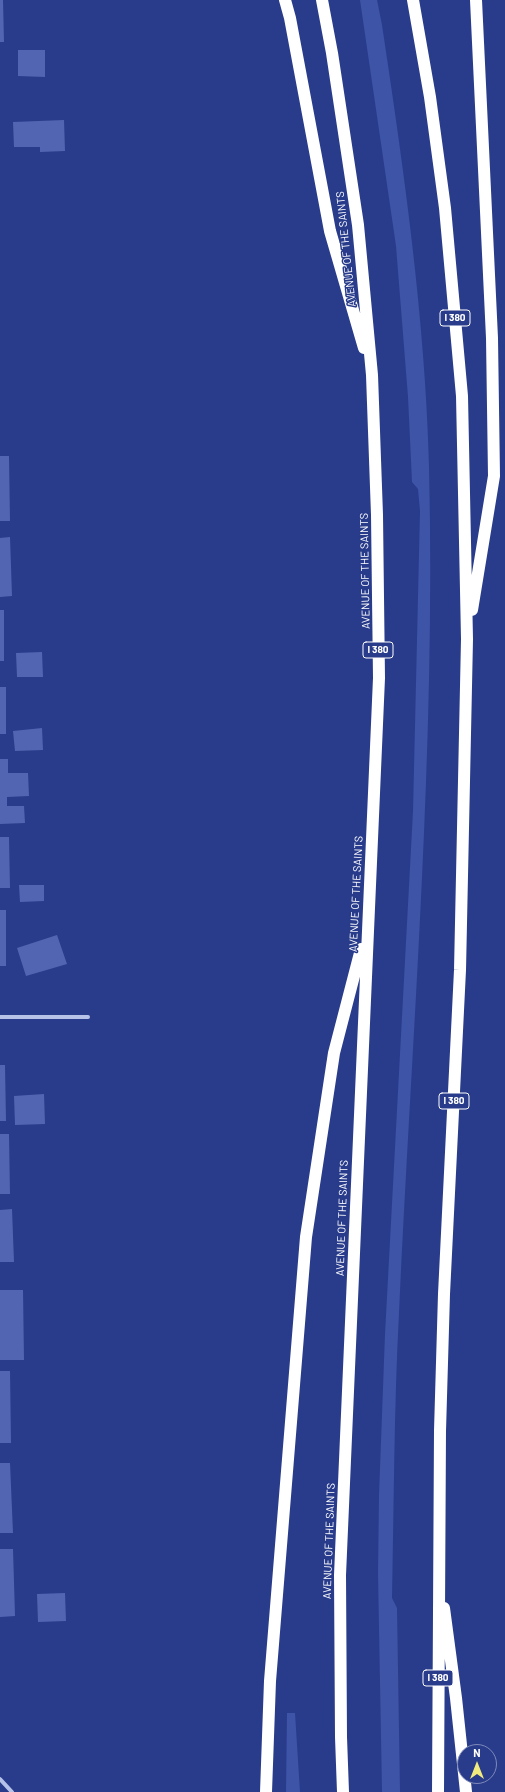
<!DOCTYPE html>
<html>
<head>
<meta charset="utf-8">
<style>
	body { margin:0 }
	#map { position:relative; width:505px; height:1792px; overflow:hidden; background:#293c8b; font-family:Barlow,sans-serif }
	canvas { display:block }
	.north { position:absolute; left:457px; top:1744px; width:40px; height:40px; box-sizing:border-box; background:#293c8b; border:1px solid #7f8ab9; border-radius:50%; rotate:0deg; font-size:11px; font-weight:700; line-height:16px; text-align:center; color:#fff }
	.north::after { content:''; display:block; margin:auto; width:14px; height:18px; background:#f1eb7e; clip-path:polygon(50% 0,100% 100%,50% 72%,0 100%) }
</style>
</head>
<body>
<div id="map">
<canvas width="505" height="1792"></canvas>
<div class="north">N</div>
</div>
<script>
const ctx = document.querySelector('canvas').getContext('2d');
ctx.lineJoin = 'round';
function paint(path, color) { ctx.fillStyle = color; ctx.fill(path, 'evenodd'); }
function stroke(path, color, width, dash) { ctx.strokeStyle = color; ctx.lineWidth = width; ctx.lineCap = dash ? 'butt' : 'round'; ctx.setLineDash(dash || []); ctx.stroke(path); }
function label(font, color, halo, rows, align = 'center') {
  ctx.font = font + ' Barlow,sans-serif'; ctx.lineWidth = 3; ctx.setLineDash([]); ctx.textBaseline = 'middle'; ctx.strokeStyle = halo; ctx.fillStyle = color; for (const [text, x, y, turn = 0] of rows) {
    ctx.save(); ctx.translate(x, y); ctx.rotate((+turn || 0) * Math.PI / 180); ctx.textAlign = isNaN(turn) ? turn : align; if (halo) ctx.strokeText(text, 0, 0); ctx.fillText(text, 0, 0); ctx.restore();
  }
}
paint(new Path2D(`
	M360,0h17l5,25c22,146 43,293 47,441 7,282 -17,565 -30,847 -5,94 -5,190 -7,285l5,10 3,184h-18l-4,-219 1,-78 6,-161 28,-523 7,-300 -2,-22 -6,-7 -4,-85 -12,-151z
	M287,1713h8l5,79h-14z`), '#3d54a7');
paint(new Path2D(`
	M0,0h3l1,42h-4z
	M18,50h27v27l-27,-1z
	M64,120l1,31 -25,1v-5h-26l-1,-25z
	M0,456h9l1,65h-10z
	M10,537l2,59 -12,1v-59z
	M0,610h4v51h-4z
	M42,652l1,25h-26l-1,-24z
	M0,687h6v47h-6z
	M42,728l1,22 -28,1 -2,-20z
	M0,759h8v14h20l1,23 -22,1v9h17l1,17 -25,1z
	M0,837h9l1,51h-10z
	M19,885h25v16l-24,1z
	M0,910h6v56h-6z
	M57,935l10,29 -41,12 -9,-28z
	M0,1065h5l1,56h-6z
	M44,1094l1,30 -30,1 -1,-29z
	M0,1134h9l1,60h-10z
	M12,1209l2,53h-14v-52z
	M0,1290h23l1,70h-24z
	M0,1371h10l1,72h-11z
	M0,1463h10l3,70h-13z
	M0,1549h13l2,67 -15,1z
	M65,1593l1,28 -28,1 -1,-28z`), '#5265b2');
stroke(new Path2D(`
	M0,1017h88
	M0,1779l12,13`), '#b7c2e9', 4);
stroke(new Path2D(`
	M285,0l5,18 40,213 34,117
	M322,0l10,53 26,172 14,150 5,140 2,163 -39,897 1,162 2,55
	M413,0l17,97 15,111 17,188 5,243 -7,331 -16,324 -4,137 -2,361
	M472,610l22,-134 -2,-138 -16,-338
	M444,1608l12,90 10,94
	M266,1792l4,-111 36,-444 28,-184 27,-104`), '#fff', 12);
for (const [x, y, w] of [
	[455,318,30],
	[378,650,30],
	[454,1101,30],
	[438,1678,30]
]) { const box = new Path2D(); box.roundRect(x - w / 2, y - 8, w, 16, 3); ctx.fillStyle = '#293c8b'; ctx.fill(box); stroke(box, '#fff', 1); }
label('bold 10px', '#fff', null, [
	["I 380",455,318],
	["I 380",378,650],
	["I 380",454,1101],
	["I 380",438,1678]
]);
label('11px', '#fff', '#293c8b', [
	["AVENUE OF THE SAINTS",346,249,-96],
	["AVENUE OF THE SAINTS",365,571,-91],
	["AVENUE OF THE SAINTS",356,894,-87],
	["AVENUE OF THE SAINTS",342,1218,-88],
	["AVENUE OF THE SAINTS",329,1541,-88]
]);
</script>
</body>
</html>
